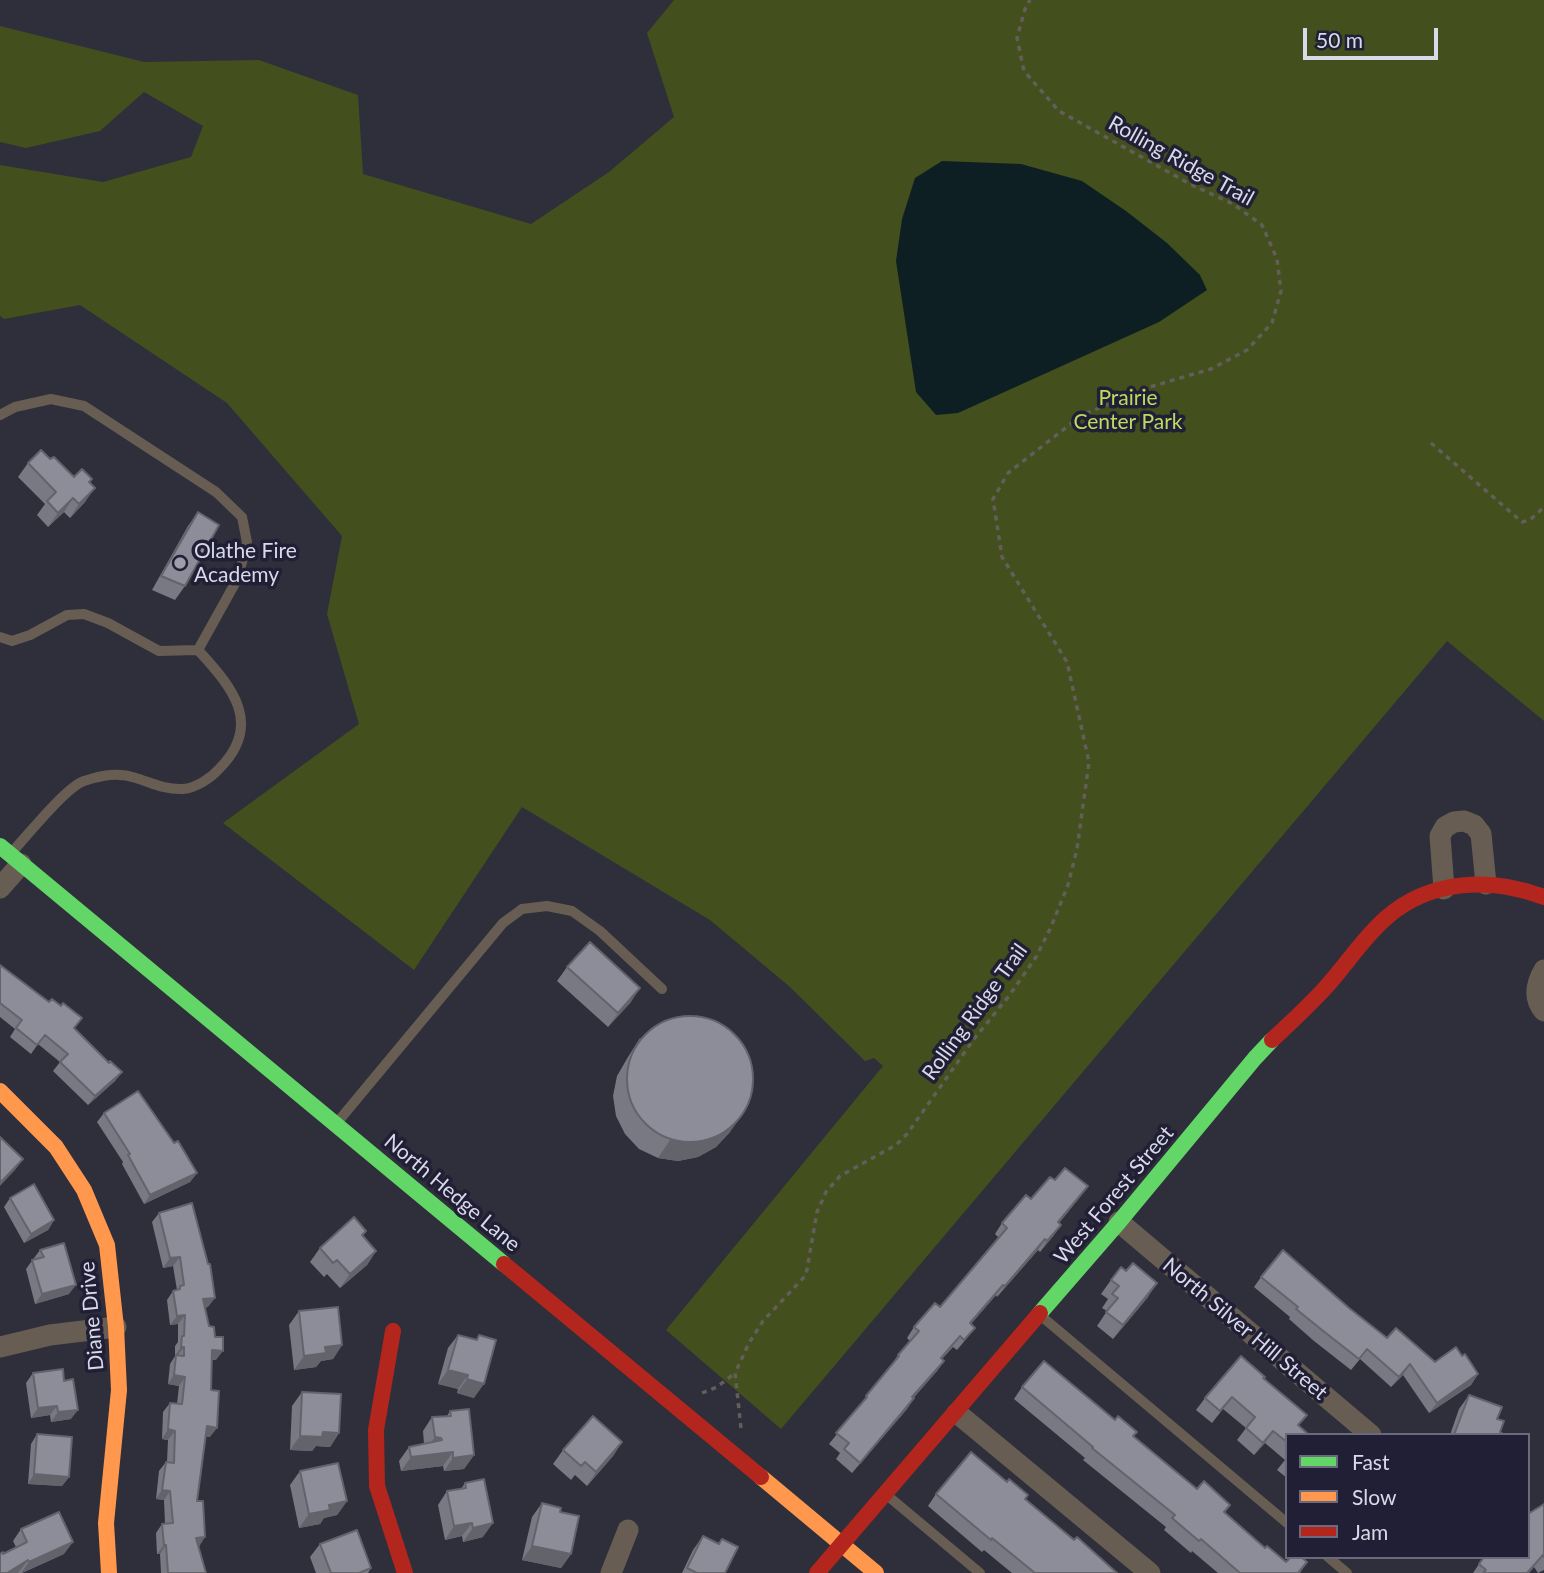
<!DOCTYPE html>
<html>
<head>
<meta charset="utf-8">
<style>
	body { margin:0 }
	#map { position:relative; width:1544px; height:1573px; overflow:hidden; background:#2f2e3b; font-family:Lato,sans-serif }
	canvas { display:block }
	.legend { position:absolute; left:1285px; top:1433px; width:245px; height:126px; box-sizing:border-box; background:#211f35; border:2px solid #6b6a7d; margin:0; padding:9px 12px; list-style:none; font-size:21px; color:#d9dae9 }
	.legend li { display:flex; align-items:center; gap:14px; height:35px }
	.legend b { width:35px; border:2px solid #6b6a7d }
	.scale { position:absolute; left:1303px; top:28px; width:135px; height:32px; box-sizing:border-box; border:4px solid #d9dae9; border-top:0; padding-left:9px; font-size:21px; line-height:24px; white-space:nowrap; color:#d9dae9; -webkit-text-stroke:5px #211f35; paint-order:stroke }
</style>
</head>
<body>
<div id="map">
<canvas width="1544" height="1573"></canvas>
<ul class="legend">
<li><b style="height:9px;background:#63d668"></b>Fast</li>
<li><b style="height:9px;background:#ff974d"></b>Slow</li>
<li><b style="height:9px;background:#b3261e"></b>Jam</li>
</ul>
<div class="scale">50 m</div>
</div>
<script>
const ctx = document.querySelector('canvas').getContext('2d');
ctx.lineJoin = 'round';
function paint(path, color) { ctx.fillStyle = color; ctx.fill(path, 'evenodd'); }
function stroke(path, color, width, dash) { ctx.strokeStyle = color; ctx.lineWidth = width; ctx.lineCap = dash ? 'butt' : 'round'; ctx.setLineDash(dash || []); ctx.stroke(path); }
function label(font, color, halo, rows, align = 'center') {
  ctx.font = font + ' Lato,sans-serif'; ctx.lineWidth = 7; ctx.setLineDash([]); ctx.textBaseline = 'middle'; ctx.strokeStyle = halo; ctx.fillStyle = color; for (const [text, x, y, turn = 0] of rows) {
    ctx.save(); ctx.translate(x, y); ctx.rotate((+turn || 0) * Math.PI / 180); ctx.textAlign = isNaN(turn) ? turn : align; if (halo) ctx.strokeText(text, 0, 0); ctx.fillText(text, 0, 0); ctx.restore();
  }
}
paint(new Path2D(`
	M674,0h870v721l-97,-80 -666,788 -115,-99 217,-264 -9,-8 -9,3 -75,-74 -80,-67 -188,-113 -108,163 -191,-147 136,-99 -32,-110 15,-78 -115,-133 -147,-98 -76,14 -4,-3v-151l103,17 88,-25 12,-31 -59,-34 -44,39 -74,17 -26,-6v-116l144,36 115,-2 99,35 5,79 168,50 78,-52 65,-55 -27,-84z`), '#444f1e');
paint(new Path2D(`
	M942,161l79,3 61,17 44,30 41,32 33,32 7,15 -48,32 -201,91 -22,2 -20,-23 -20,-131 6,-42 13,-41z`), '#0e1f23');
stroke(new Path2D(`
	M1431,443l91,79 8,-2 14,-13
	M702,1393l15,-6 18,-14
	M741,1428l-6,-55 14,-30 14,-22 43,-46 11,-63 9,-20 14,-16 56,-31 11,-11 67,-95 35,-43 27,-39 15,-30 17,-42 9,-36 12,-87 -22,-100 -65,-105 -9,-58 15,-26 74,-58 71,-29 58,-17 36,-19 25,-27 9,-32 -4,-32 -15,-34 -29,-21 -43,-20 -131,-73 -35,-40 -7,-33 8,-29 5,-9`), '#635e59', 3.5, [5, 5]);
stroke(new Path2D(`
	M0,415l15,-8 36,-8 33,7 132,86 26,25 5,25 -9,36 -40,72
	M0,637l12,4 18,-6 37,-20 17,-1 24,9 51,28 39,-1c34,37 66,74 21,119 -8,9 -23,19 -36,20 -18,1 -31,-6 -47,-11 -18,-6 -34,-3 -52,3 -18,6 -57,55 -72,71
	M336,1124l167,-201 19,-14 25,-3 25,5 28,20 62,58
	M1040,1315l247,208
	M888,1496l92,77
	M1328,1557l19,16`), '#675d52', 10);
stroke(new Path2D(`
	M0,888l21,-24
	M1444,889l-4,-53 5,-9 9,-5 10,-1 10,4 7,9 5,50
	M1544,970c-8,14 -11,28 0,41
	M1119,1222l252,213
	M0,1347l50,-12 66,-8
	M957,1413l193,160
	M611,1573l17,-43`), '#675d52', 21);
stroke(new Path2D(`
	M0,846l504,418
	M1040,1313l79,-91 136,-164 17,-18`), '#63d668', 16);
stroke(new Path2D(`
	M0,1091l56,56 28,43 23,55 9,82 3,63 -13,133 3,50
	M761,1477l115,96`), '#ff974d', 16);
stroke(new Path2D(`
	M1272,1040c18,-17 37,-34 54,-53 20,-22 37,-49 60,-69 44,-39 106,-41 158,-21
	M504,1264l257,213
	M393,1331l-17,99 1,56 28,87
	M817,1573l223,-260`), '#b3261e', 16);
paint(new Path2D(`
	M50,459l24,18 18,2 -2,4 -5,19 -15,16 -6,-6 -16,15 -11,-12 8,-11 -27,-27 10,-14z
	M198,512l-13,74 -10,14 -23,-10 36,-64z
	M0,965l74,64 35,34 13,9 -7,9 -27,24 -35,-34 7,-9 -22,-18 -7,10 -21,-17 5,-8 -15,-12z
	M567,967l64,35 -23,25 -51,-46z
	M640,1038l90,94 -14,15 -18,10 -20,4 -20,-3 -19,-9 -14,-15 -9,-18 -3,-20 4,-20 11,-19z
	M104,1113l93,60 -7,9 -46,22 -22,-40 1,-2 -26,-40z
	M1055,1180l25,17 -21,26 -5,12 -14,17 -2,-2 -41,47 -1,-2 -25,29 -4,14 -10,12 -4,-3 -11,12 2,2 -7,10 -24,27h1l-7,11 -55,64 -16,-14 4,-6 -11,-9 62,-78 7,-11 12,-14 -3,-3 7,-11 26,-20 59,-69 -4,-4 7,-11z
	M10,1198l44,22 -6,10 -24,13 -20,-36z
	M159,1213l49,94 -3,1 11,52h-5l-1,77 -4,-1 -9,65 1,46 8,26h-45l-1,-19h-3l-1,-21 6,-9 3,-1 -1,-23 -8,-1 3,-28 7,-9h1l1,-22 -6,-1 1,-27 7,-9 7,1 2,-18 -11,-2 2,-20 5,-8v-10l3,-4v-18l-8,1 -3,-25 6,-9 4,-1 -4,-24 -10,2 -11,-46z
	M366,1231l-3,5 13,15 -9,14 -27,23 -13,-14 -3,3 -14,-15 10,-14z
	M40,1250l29,44 -34,10 -9,-35z
	M1261,1277l88,31 38,30 48,24 27,-6 16,18 -7,11 -42,28 -26,-38 -12,12 -31,-28 -9,11 -37,-29 -25,-22 1,-2 -36,-30z
	M1111,1280l37,17 -35,42 -16,-13 10,-15 -5,-3 6,-9 -7,-5z
	M299,1311l43,34 -9,14 -12,2 -5,6 -22,3 -5,-45z
	M458,1335l18,5 3,-5 -5,63 -17,-5 1,-4 -20,-5 10,-36z
	M33,1373l38,46 -20,3 -1,-7 -19,3 -5,-35z
	M1263,1378l24,57v43l-10,-8 8,-10 -20,-17 -11,12 -17,-15 9,-12 -23,-19 -11,14 -16,-13 9,-12z
	M1022,1387l112,49 63,53 33,16 -5,7 40,36 21,14h21l-7,11h-82l-26,-22 -1,2 -27,-23 2,-3 -83,-67 2,-2 -71,-59z
	M302,1392l37,41 -9,14 -14,-1 -4,5 -22,-1 2,-44z
	M1469,1395l28,24 3,13 3,3h-53l9,-26z
	M450,1411l24,44 -10,14 -20,2 -1,-5 -42,5 -2,-10 10,-14 15,-3 -1,-13 9,-14 15,-1z
	M37,1434l32,43 -7,9 -34,-2 3,-40z
	M622,1442l-9,14 -26,30 -12,-11 -4,5 -18,-16 10,-14z
	M300,1471l47,30 -10,14 -13,3 -4,6 -21,4 -9,-43z
	M465,1483l18,54 -20,5 -1,-6 -17,4 -7,-35 9,-14 14,-2z
	M936,1494l89,6 92,73h-105l-28,-23 -2,2 -54,-46z
	M542,1503l18,9 11,42 -10,14 -39,-8 10,-43z
	M1544,1504v66l-6,3 -4,-6 -5,6h-56l6,-9 49,-7z
	M21,1529l43,25 -42,19h-22l3,-19 13,-7 -3,-6z
	M703,1536l15,8 4,-5 3,34h-43l11,-23z
	M320,1544l51,24 -3,5h-52l-6,-16z`), '#797984');
paint(new Path2D(`
	M95,488l-10,14 -15,16 9,-14z
	M73,498l-9,14 -16,15 10,-14z
	M640,988l-9,14 -23,25 10,-14z
	M122,1072l-7,9 -27,24 7,-9z
	M743,1114l-13,18 -14,15 -18,10 -20,4 -20,-3 12,-18z
	M23,1159l-8,11 -15,16v-3z
	M197,1173l-7,9 -46,22 6,-9z
	M1088,1186l-8,11 -29,36 7,-11z
	M54,1220l-6,10 -24,13 7,-9z
	M1061,1225l-7,10 -14,17 7,-11z
	M1045,1239l-7,11 -41,47 8,-11z
	M376,1251l-9,14 -27,23 10,-14z
	M180,1257l-7,9 -10,2 7,-10z
	M1157,1283l-9,14 -35,42 10,-14z
	M76,1285l-7,9 -34,10 7,-10z
	M1003,1285l-7,10 -34,39 8,-11z
	M215,1298l-7,9 -11,1 6,-9z
	M185,1315l-7,9 -8,1 7,-9z
	M342,1345l-9,14 -12,2 -5,6 -22,3 10,-14 21,-9z
	M181,1347h3l-7,9h-2z
	M212,1350l11,1 -7,9 -11,-1z
	M944,1361l-7,10 -32,37 7,-11z
	M1410,1364l-7,11 -12,12 8,-10z
	M448,1370l20,5 -10,14 -20,-5z
	M1478,1374l-7,11 -42,28 8,-10z
	M174,1375l11,2 -6,9 -11,-2z
	M467,1379l17,5 -10,14 -17,-5z
	M914,1398l-7,11 -55,64 8,-10z
	M57,1406l-7,9 -19,3 7,-10z
	M78,1410l-7,9 -20,3 7,-10z
	M207,1426l10,2 -7,9 -10,-1z
	M168,1429l7,2 -7,9 -6,-1z
	M1273,1431l-8,12 -11,12 9,-12z
	M323,1432l16,1 -9,14 -14,-1 -4,5 -22,-1 10,-14z
	M435,1437l6,1 -9,14 -7,-1z
	M622,1442l-9,14 -26,30 9,-14z
	M453,1452l-10,14 -42,5 10,-14z
	M474,1455l-10,14 -20,2 9,-13z
	M34,1474l35,3 -7,9 -34,-2z
	M162,1490l8,1 -6,9 -8,-1z
	M347,1501l-10,14 -13,3 -4,6 -21,4 10,-14 20,-9z
	M472,1523l-10,13 -17,4 9,-14z
	M493,1523l-10,14 -20,5 10,-14z
	M205,1537l-6,10 -3,-9z
	M73,1542l-9,12 -43,19 8,-11z
	M164,1545h2l-6,9h-3z
	M532,1546l39,8 -10,14 -39,-8z
	M28,1560l-10,13h-11z`), '#63636c');
const building = new Path2D(`
	M41,450l9,9 4,-2 20,20 8,-8 10,10 -3,3 6,6 -16,16 -6,-6 -15,15 -11,-12 9,-9 -28,-29z
	M198,512l21,13 -34,61 -24,-10z
	M590,942l50,46 -22,25 -51,-46z
	M0,965l49,37 3,-3 9,7 2,-3 19,15 -8,10 35,35 1,-2 12,11 -27,24 -35,-34 8,-8 -23,-19 -8,10 -21,-17 6,-8 -22,-17z
	M627 1079a63 63 0 1 1 126 0a63 63 0 1 1-126 0Z
	M138,1091l36,52 4,-2 19,32 -47,22 -22,-40 2,-1 -26,-41z
	M0,1137l23,22 -23,24z
	M1065,1168l23,18 -30,36 3,3 -14,16 -2,-2 -40,47 -2,-1 -33,38 5,5 -11,12 -4,-4 -19,22 3,3 -32,36 2,1 -54,65 -16,-14 5,-6 -13,-10 31,-36 -1,-1 33,-40 -1,-1 21,-24 -5,-4 21,-24 5,4 67,-79 -5,-5 24,-28 5,4 19,-22 5,3z
	M34,1184l20,36 -23,14 -21,-36z
	M192,1203l16,61h2l5,34 -12,1 6,27 5,1 1,10h8v14l-11,-1 -1,40 8,1 -2,37 -10,-2 -10,75h6l2,36 -9,1 10,35h-38l-2,-28h-2l-2,-21 11,-1 -3,-32 -8,-1 4,-28 8,1 1,-32 -7,-2 2,-26 12,1 3,-27 -11,-2 2,-20 8,1v-9h-3l1,-11h2l1,-21 -8,1 -4,-25 7,-2v-3l4,-1 -4,-28 -10,1 -11,-45z
	M354,1217l12,14 -4,4 14,16 -26,23 -13,-14 -4,3 -13,-15z
	M64,1243l12,42 -34,9 -10,-34 12,-3 -4,-7z
	M1283,1250l66,58 38,30 9,-10 39,34 21,-15 6,9 3,-2 13,20 -41,29 -27,-39 -11,13 -32,-28 -8,10 -37,-29 -26,-21 2,-2 -37,-30z
	M1133,1263l24,20 -34,42 -17,-13 12,-14 -6,-4 7,-8 -8,-6 10,-13 5,4z
	M338,1307l4,38 -17,2 1,6 -22,3 -5,-45z
	M458,1335l19,5 2,-5 17,5 -12,44 -17,-5 1,-4 -20,-5z
	M1241,1356l24,21 -2,1 44,37 -9,10 11,10h-22v7l-14,-11 -10,12 -17,-15 9,-11 -23,-20 -12,14 -15,-13z
	M1044,1361l71,59 3,-4 19,16 -4,4 64,53 7,-8 26,24 -6,7 41,36 2,-2 19,16 5,-5h10l6,5 -9,11h-58l-39,-34 -2,2 -27,-23 3,-3 -83,-67 1,-1 -71,-60z
	M63,1369l1,12 9,-2 5,31 -20,2 -1,-6 -19,2 -5,-35z
	M302,1392l39,2 -2,39 -16,-1 -1,5 -22,-1z
	M1469,1395l33,12 -5,12 7,2 -4,11 3,2v1h-49z
	M469,1409l5,46 -21,3v-6l-42,5 -2,-10 33,-7 -1,-2 -6,-1 -3,-20 19,-1 -1,-5z
	M593,1416l29,26 -26,30 -11,-10 -4,4 -18,-16z
	M37,1434l35,3 -3,40 -35,-3z
	M971,1452l36,30 2,-3 19,16 -3,4 49,41 3,-3 40,36h-82l-43,-35 -1,2 -55,-46z
	M338,1463l9,38 -18,4 1,5 -21,4 -9,-43z
	M484,1479l9,44 -20,5 -1,-5 -18,3 -7,-35 19,-3 -1,-5z
	M542,1503l19,5 -1,4 19,4 -8,38 -39,-8z
	M1544,1504v53l-1,-2 -16,18h-44l3,-3 -7,-6 5,-7h44v-43z
	M59,1512l14,30 -44,20 -1,-2 -21,13h-7v-19l3,-2v2l24,-12 -6,-13z
	M357,1530l14,38 -12,5h-28l-11,-29z
	M703,1536l16,8 3,-5 16,8 -13,26h-28l-10,-5z`);
paint(building, '#8d8d9a');
stroke(building, '#63636c', 2);
for (const [x, y, r, color] of [
	[180,563,7,"#9e9eac"]
]) { const dot = new Path2D(); dot.arc(x, y, r, 0, 2 * Math.PI); ctx.fillStyle = color; ctx.fill(dot); stroke(dot, '#211f35', 2.5); }
label('21px', '#d9dae9', '#211f35', [
	["Rolling Ridge Trail",1181,161,29],
	["Rolling Ridge Trail",975,1012,-54],
	["North Hedge Lane",452,1193,40],
	["West Forest Street",1114,1195,-50],
	["Diane Drive",92,1316,-95],
	["North Silver Hill Street",1245,1329,40]
]);
label('21px', '#bddb60', '#211f35', [
	["Prairie",1128,398],
	["Center Park",1128,422]
]);
label('21px', '#d9dae9', '#211f35', [
	["Olathe Fire",194,551],
	["Academy",194,575]
], 'left');
</script>
</body>
</html>
